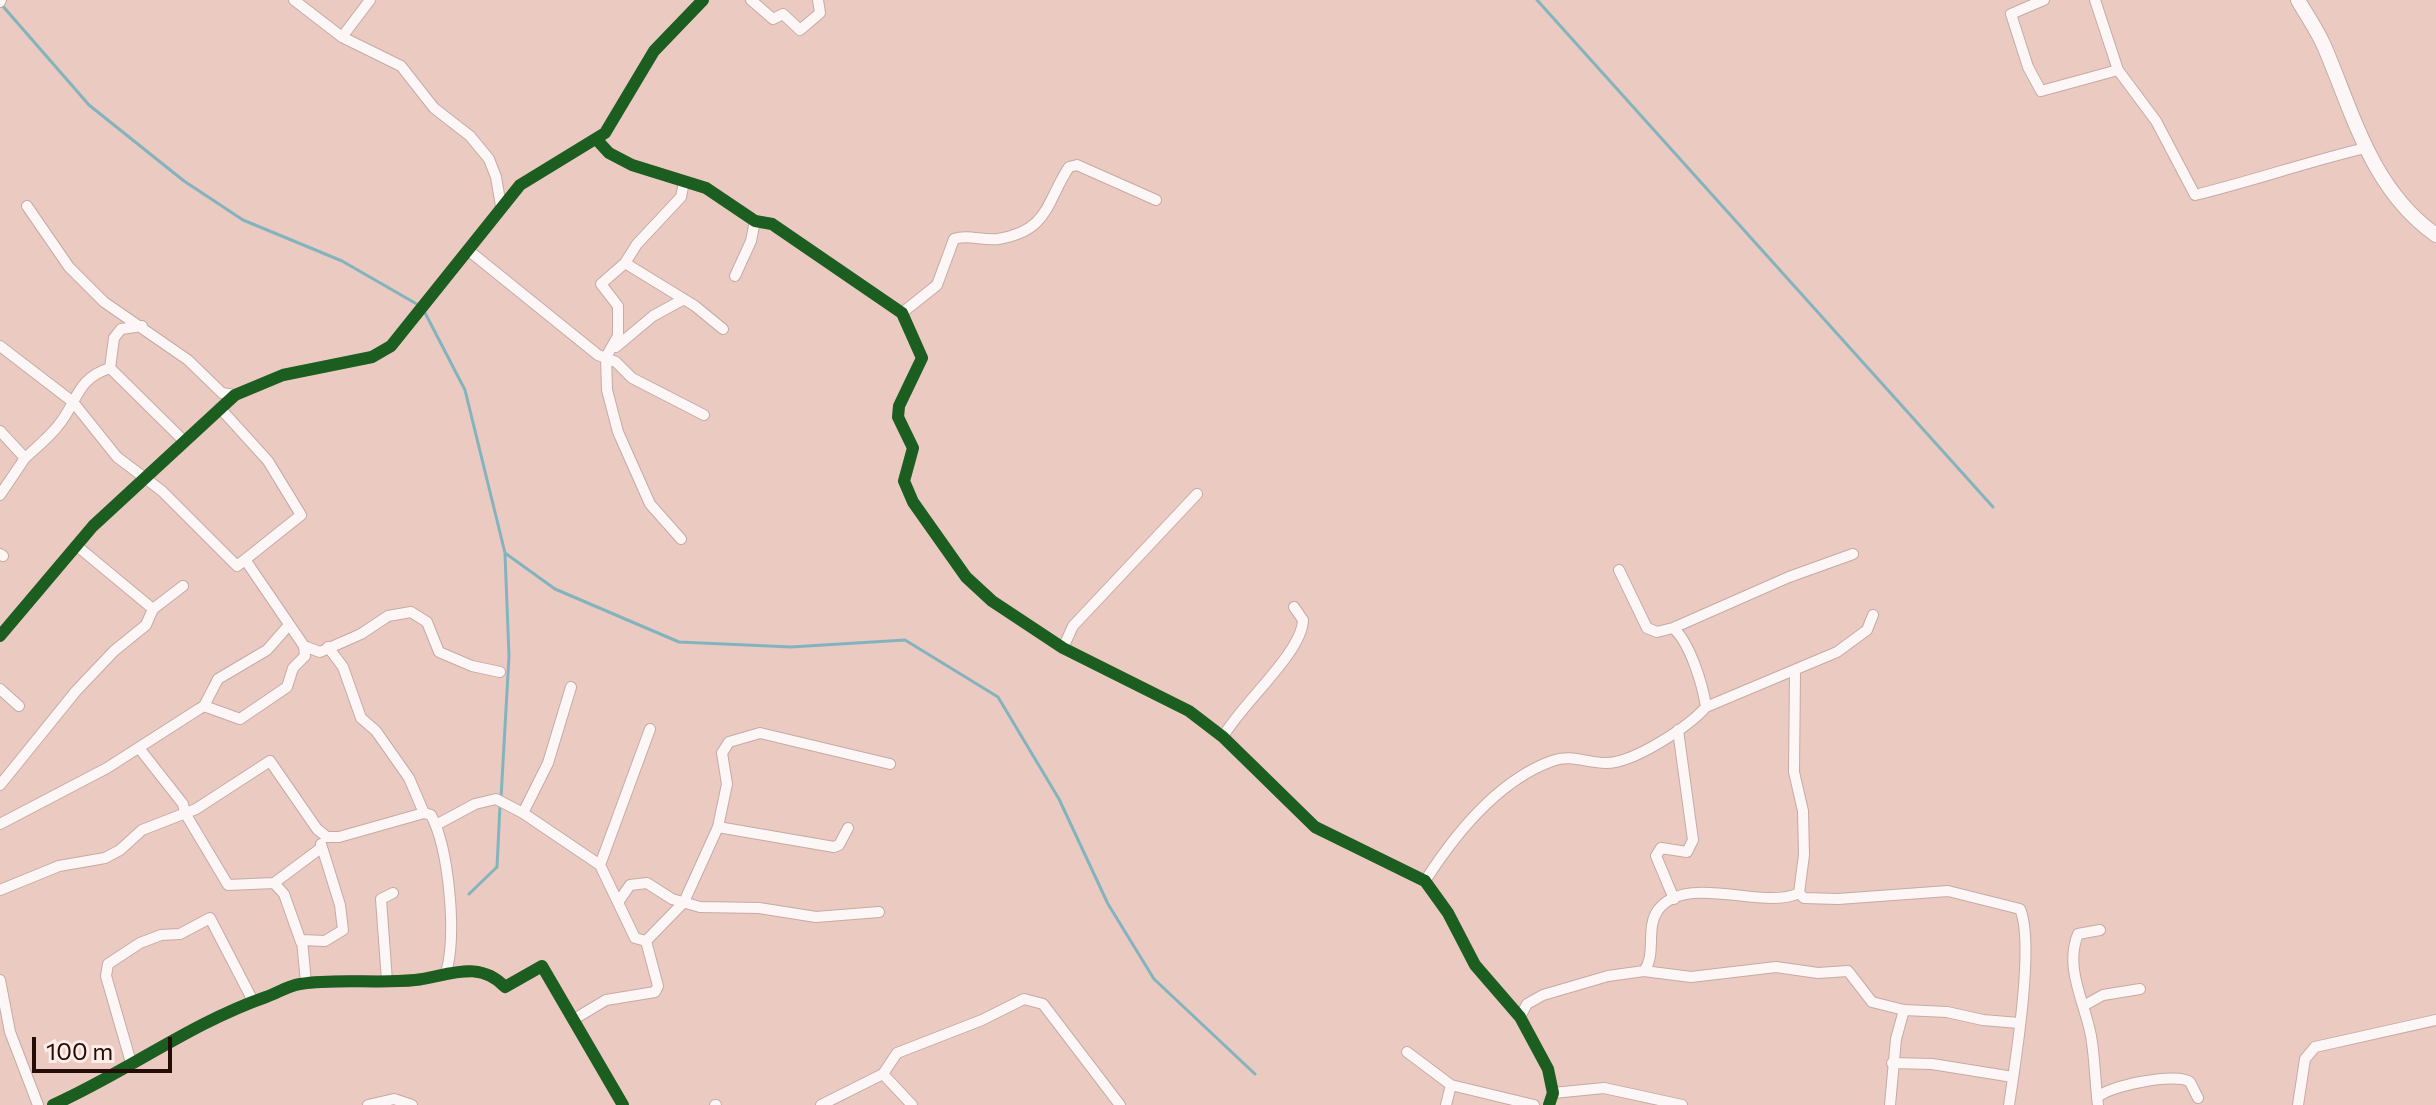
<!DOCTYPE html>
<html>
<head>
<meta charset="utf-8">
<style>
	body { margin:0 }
	#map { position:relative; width:2436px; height:1105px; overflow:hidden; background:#ebcac2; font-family:Commissioner,sans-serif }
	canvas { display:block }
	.scale { position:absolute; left:32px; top:1037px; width:140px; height:36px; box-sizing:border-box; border:4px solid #260c07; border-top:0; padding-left:10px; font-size:24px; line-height:28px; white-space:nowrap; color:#260c07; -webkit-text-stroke:6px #fdede9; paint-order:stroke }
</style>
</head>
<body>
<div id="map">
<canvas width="2436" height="1105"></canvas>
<div class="scale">100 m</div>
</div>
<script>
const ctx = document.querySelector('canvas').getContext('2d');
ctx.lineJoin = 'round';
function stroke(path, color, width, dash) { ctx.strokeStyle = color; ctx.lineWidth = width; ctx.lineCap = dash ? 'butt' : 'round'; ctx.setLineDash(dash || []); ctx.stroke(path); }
stroke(new Path2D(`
	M1537,0l456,507
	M1,4l88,101 95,76 59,39 99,41 80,46 43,83 40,163 50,36 124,53 112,5 114,-7 93,57 61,102 49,105 46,75 101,95
	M501,798l8,-142 -4,-102
	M469,894l28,-27 3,-62`), '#83b4be', 3);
const street = new Path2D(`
	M294,0l48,37 59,29 33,42 36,28 19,23 7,18 5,29
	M751,0l22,19 10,-5 17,16 20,-17 -2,-13
	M2044,0l-33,14 17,53 13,24 77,-21
	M2095,0l23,70 38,51 39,74c57,-14 112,-33 170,-47
	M0,2l1,-2
	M342,37l28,-37
	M597,140l12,13 23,12 74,23 49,33 17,3 130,89 20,45 -23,48 -1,11 15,31 -9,33 9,21 53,75 26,24 71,47 126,63 34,26 92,90 110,54 23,32 27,52 45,52 28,52 5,24 -4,12
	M27,206l42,61 35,35 84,58 34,33 13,2
	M468,250l130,105 18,7 16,16 72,37
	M625,263l70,43 28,23
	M735,276l16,-35 4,-20
	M902,313l35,-28 17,-46c14,-5 29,2 44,0 51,-8 48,-37 71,-72l8,-2 79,35
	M142,326l-21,3 -7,9 -4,30 74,73
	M0,346l73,56 44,55 45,34 75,75 64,-51 -33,-54 -48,-53
	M616,347l37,-31 31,-17
	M0,431l25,27 -25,37
	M25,458c11,-10 23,-20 32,-31 21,-24 18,-48 53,-59
	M681,539l-31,-35 -32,-72 -11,-42 -1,-33 12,-21v-30l-17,-22 24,-21 12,-19 44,-47 3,-15
	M77,546l76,63
	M0,554l3,2
	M1673,628l116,-51 64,-23
	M0,636l93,-110 142,-131 48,-20 89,-18 19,-11 129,-161 85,-52 49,-82 49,-51
	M304,646l16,6 41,-18 27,-18 23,-4 16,10 12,30 33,14 28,6
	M328,647l15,20 18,51 15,13 33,47 15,35
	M1063,648l10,-22 124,-132
	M0,689l19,17
	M204,706l14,-27 49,-29 22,-25
	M1706,707l131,-55 30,-22 6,-15
	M1223,737c18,-33 79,-84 80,-117l-9,-13
	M139,748l44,56 2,9 43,72 46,-2 47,-35
	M0,785l76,-94 38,-40 32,-26 7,-16 30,-23
	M523,813l25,-50 23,-76
	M0,824l107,-56 92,-59 5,-3 36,13 47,-32 6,-19 12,-12 -1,-10 -58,-85
	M436,825l39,-21 21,-5 27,14 77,52 35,73 11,3
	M718,827l116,20 5,-2 9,-17
	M600,865l50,-136
	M1425,881c30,-47 72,-100 127,-120 19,-7 35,2 54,2 28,0 82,-36 100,-56 -3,-21 -16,-65 -33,-79l-16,4 -10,-4 -28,-58
	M274,883l10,11 17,48
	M0,890l59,-24 46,-8 15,-8 22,-20 54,-21 74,-48 47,68 10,8h12l85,-24 7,2c18,34 26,120 15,158
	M1799,893l5,5 34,1 110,-8 72,18c15,34 -5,156 -11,196
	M1674,899l-18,-43 5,-8 26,4 6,-12 -15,-110
	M619,901l11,-16 17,-2 25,16 28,8 59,1 57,9 63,-5
	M1644,971c13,-17 1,-43 14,-61 29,-38 105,1 141,-17l5,-38 -1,-44 -9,-39 1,-100
	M0,980l10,52 28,73
	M387,981l-6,-82 12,-6
	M306,983l-4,-43 23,1 18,-11 -3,-25 -19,-61
	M2085,1005l18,-10 37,-6
	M1520,1017l7,-13 16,-9 65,-19 36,-5 47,6 85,-10 42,6 30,-2 24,31 32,8 43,2 36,8 36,3
	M576,1018l30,-18 49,-8 3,-6 -12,-45 38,-39 34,-75 9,-43 -5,-31 7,-11 31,-9 130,31
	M1407,1052l44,33 83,20
	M1892,1063l40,1 81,13
	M132,1066l-26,-90 2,-12 32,-21 21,-8 19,-1 30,-16 43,83
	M883,1074l14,-21 85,-33 42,-21 19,5 77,101
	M1553,1093l51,-5 78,17
	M2097,1098c9,-12 80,-26 93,-16l8,16
	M53,1105c72,-32 138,-82 213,-108 12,-4 21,-11 34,-13 38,-6 77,0 115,-4 33,-4 64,-21 90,7l37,-21 81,139
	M368,1105l26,-6 18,6
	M715,1105h1
	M821,1105l62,-31 29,31
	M1446,1105l5,-20
	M1890,1105l6,-66 8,-29
	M2098,1105c-3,-22 -3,-47 -7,-69 -6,-33 -27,-68 -13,-102l22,-4
	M2298,1105l7,-46 10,-12 121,-27`);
const secondary = new Path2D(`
	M2298,0c9,16 20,31 27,48 29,68 47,142 111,187`);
stroke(street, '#c6aaa3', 12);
stroke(secondary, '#c6aaa3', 16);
stroke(street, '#fcf7f6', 10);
stroke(secondary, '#fcf7f6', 14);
stroke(new Path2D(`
	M597,140l12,13 23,12 74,23 49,33 17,3 130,89 20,45 -23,48 -1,11 15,31 -9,33 9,21 53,75 26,24 71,47 126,63 34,26 92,90 110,54 23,32 27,52 45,52 28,52 5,24 -4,12
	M0,636l93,-110 142,-131 48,-20 89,-18 19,-11 129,-161 85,-52 49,-82 49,-51
	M53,1105c72,-32 138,-82 213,-108 12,-4 21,-11 34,-13 38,-6 77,0 115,-4 33,-4 64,-21 90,7l37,-21 81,139`), '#1b5e20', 12);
</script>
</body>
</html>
